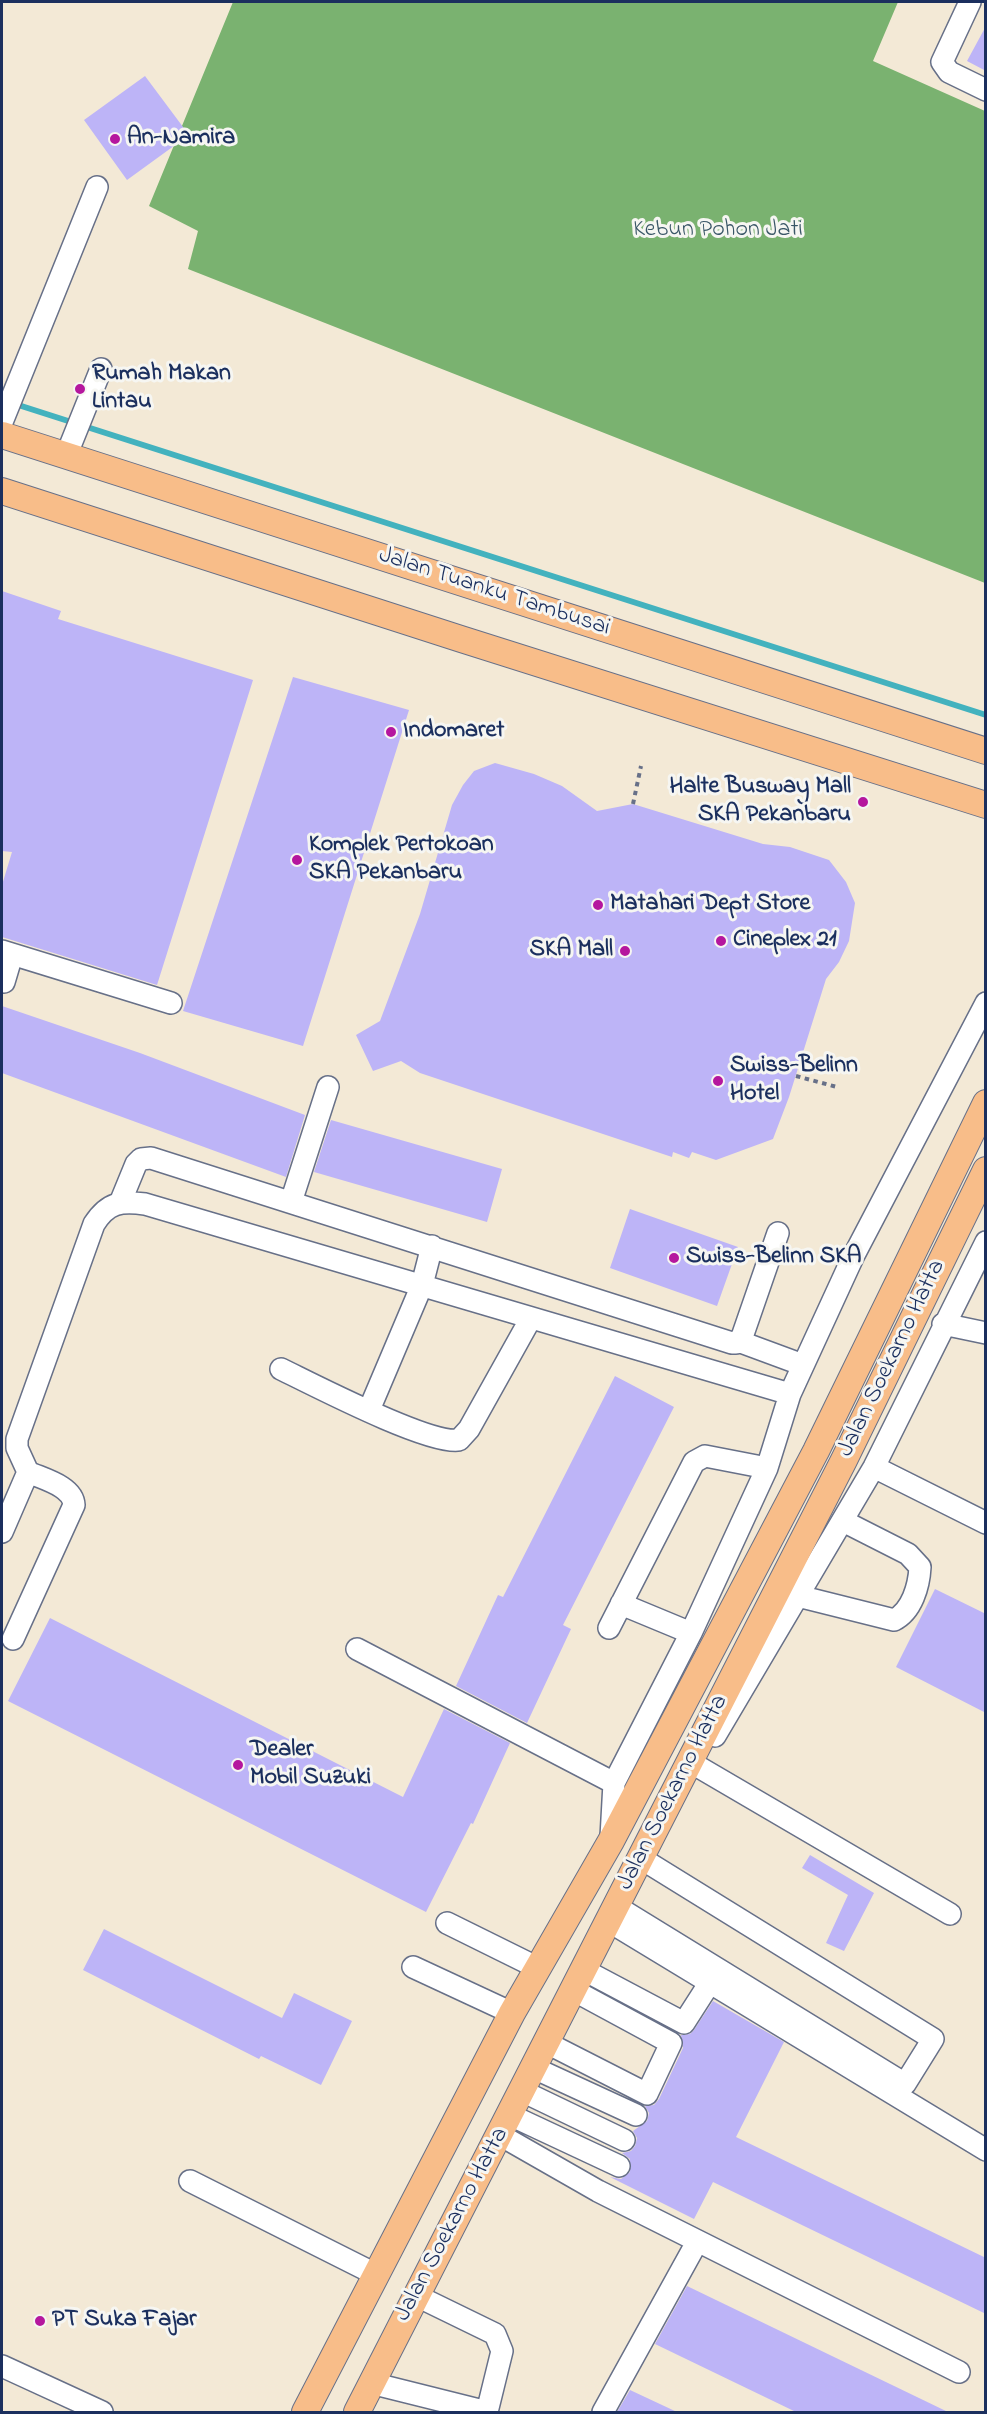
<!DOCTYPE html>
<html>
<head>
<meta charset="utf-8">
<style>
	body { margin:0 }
	#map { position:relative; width:987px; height:2414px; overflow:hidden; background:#f3e9d6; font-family:"Indie Flower",sans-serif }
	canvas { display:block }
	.frame { position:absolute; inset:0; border:3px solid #1b2f5e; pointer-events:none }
</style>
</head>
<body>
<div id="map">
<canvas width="987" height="2414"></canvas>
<div class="frame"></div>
</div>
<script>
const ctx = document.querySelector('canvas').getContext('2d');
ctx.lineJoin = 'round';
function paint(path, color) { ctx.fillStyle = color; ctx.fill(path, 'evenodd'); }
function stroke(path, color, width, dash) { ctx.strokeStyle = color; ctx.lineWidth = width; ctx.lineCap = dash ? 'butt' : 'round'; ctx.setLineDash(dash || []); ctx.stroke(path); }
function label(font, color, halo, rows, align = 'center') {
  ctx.font = font + ' "Indie Flower",sans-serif'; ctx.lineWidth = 6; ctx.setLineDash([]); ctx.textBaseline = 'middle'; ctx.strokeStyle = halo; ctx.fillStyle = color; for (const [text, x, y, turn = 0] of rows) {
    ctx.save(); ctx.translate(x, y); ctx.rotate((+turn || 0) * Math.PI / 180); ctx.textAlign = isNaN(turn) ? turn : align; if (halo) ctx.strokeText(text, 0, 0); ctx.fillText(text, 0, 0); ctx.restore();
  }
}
paint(new Path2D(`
	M233,2h665l-25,59 112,50v472l-797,-314 10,-38 -49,-25z`), '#7ab270');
stroke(new Path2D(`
	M12,403l974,312`), '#43b2be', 6);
paint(new Path2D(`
	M986,26v45l-19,-10z
	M145,76l44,59 -62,45 -43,-60z
	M2,591l59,20 -3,8 195,61 -96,305 -155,-48v-52l10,-33 -10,-1z
	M293,677l116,33 -106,336 -120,-35z
	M495,763l39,11 28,12 35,25 36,-7 130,40 27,3 39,13 17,22 9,21 -6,38 -10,21 -13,17 -37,118 -16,42 -57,21 -24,-8 -3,6 -16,-6 -1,5 -252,-84 -19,-12 -28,10 -17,-36 24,-14 40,-107 32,-109 11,-20 11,-14z
	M2,1006l138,47 165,62 -19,62 -284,-104z
	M331,1120l171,49 -15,53 -173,-50z
	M630,1209l108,38 -21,59 -107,-38z
	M615,1376l59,31 -111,218 8,4 -44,94 -71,-37 42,-91 5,2z
	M935,1589l51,25v99l-90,-46z
	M50,1618l353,179 41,-88 66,34 -37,81 -2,-1 -45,89 -418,-211z
	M810,1855l64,38 -30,58 -18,-8 22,-48 -46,-27z
	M104,1929l178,89 12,-25 58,28 -31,64 -60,-29 -2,3 -176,-89z
	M713,2001l71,41 -48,95 250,121v56l-273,-132 -19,37 -84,-42 11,2 9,-7v-13l-8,-6 9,-2 4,-5 2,-8 -4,-7 14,-10 2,-8 -4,-7 9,-1 5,-6 24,-51 -2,-13 9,-1 4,-4z
	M687,2286l261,126h-152l-141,-68z
	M630,2390l47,22h-60z`), '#bdb4f7');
const minor = new Path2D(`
	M970,2l-28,60 7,10 37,18
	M2,422l95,-235
	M66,456l35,-87
	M2,951l169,52
	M4,982l8,-27
	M291,1202l37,-115
	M120,1203l16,-39 5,-5 10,-1 581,185h4l6,-6 36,-104
	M943,1324l43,9
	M738,1341l65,24
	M281,1369c33,16 148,76 178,71l10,-11 62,-111
	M369,1410l53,-125 10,-39
	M874,1467l112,56
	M2,1532l26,-60 -11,-24v-9l77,-215c14,-22 27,-23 51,-20l645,190
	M798,1596l96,24c18,-9 25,-34 26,-53l-12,-13 -65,-33
	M621,1604l70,29
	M609,1628l85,-166 11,-6 62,12
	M13,1639l61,-134c-1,-19 -31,-26 -46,-33
	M357,1649l257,134
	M715,1736l159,-269 112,-225
	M697,1766l253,148
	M611,1837l3,-54 77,-150 76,-165 23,-74 63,-137 133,-254
	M617,1907l288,177 28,-45 -291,-180
	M610,1922l376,228
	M447,1923l91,45
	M413,1967l99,46
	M584,1970l100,53 25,-39
	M547,2043l100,51 24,-51 -98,-53
	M534,2068l102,47
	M522,2091l102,49
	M510,2115l109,51
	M500,2135l98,56 361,181
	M190,2181l187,94
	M415,2295l80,39 7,17 -15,61
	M2,2366l100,46
	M371,2383l116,29
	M603,2412l94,-170`);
const major = new Path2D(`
	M2,435l984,316
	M2,491l459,148 525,166
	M305,2412l207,-399 99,-172 205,-390 170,-348
	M357,2412l487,-952 142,-290`);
stroke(minor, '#677088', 24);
stroke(major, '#677088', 28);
stroke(new Path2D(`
	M633,804l8,-38
	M796,1076l41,11`), '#677088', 4, [4.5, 4.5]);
stroke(minor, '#fff', 21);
stroke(major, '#f8bd89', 26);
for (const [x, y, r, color] of [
	[115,139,6,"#b5179e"],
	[80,389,6,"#b5179e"],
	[391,732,6,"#b5179e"],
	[863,802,6,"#b5179e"],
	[297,860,6,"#b5179e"],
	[598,905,6,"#b5179e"],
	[721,941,6,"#b5179e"],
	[625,951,6,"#b5179e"],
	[718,1081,6,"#b5179e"],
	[674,1258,6,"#b5179e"],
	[238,1765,6,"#b5179e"],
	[40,2321,6,"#b5179e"]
]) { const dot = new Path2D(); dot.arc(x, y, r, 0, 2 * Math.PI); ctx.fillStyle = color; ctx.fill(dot); stroke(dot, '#f6f6f2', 2); }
label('bold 24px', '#1b2f5e', '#f6f6f2', [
	["An-Namira",127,139],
	["Rumah Makan",92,375],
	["Lintau",92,403],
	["Indomaret",403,732],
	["Halte Busway Mall",851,788,"right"],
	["SKA Pekanbaru",851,816,"right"],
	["Komplek Pertokoan",309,846],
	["SKA Pekanbaru",309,874],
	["Matahari Dept Store",610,905],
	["Cineplex 21",733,941],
	["SKA Mall",613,951,"right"],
	["Swiss-Belinn",730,1067],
	["Hotel",730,1095],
	["Swiss-Belinn SKA",686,1258],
	["Dealer",250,1751],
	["Mobil Suzuki",250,1779],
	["PT Suka Fajar",52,2321]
], 'left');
label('24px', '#3a5767', '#f6f6f2', [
	["Kebun Pohon Jati",718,231]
]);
label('24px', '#1b2f5e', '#f6f6f2', [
	["Jalan Tuanku Tambusai",494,593,18],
	["Jalan Soekarno Hatta",893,1359,-64],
	["Jalan Soekarno Hatta",674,1793,-63],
	["Jalan Soekarno Hatta",453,2225,-62]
]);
</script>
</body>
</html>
